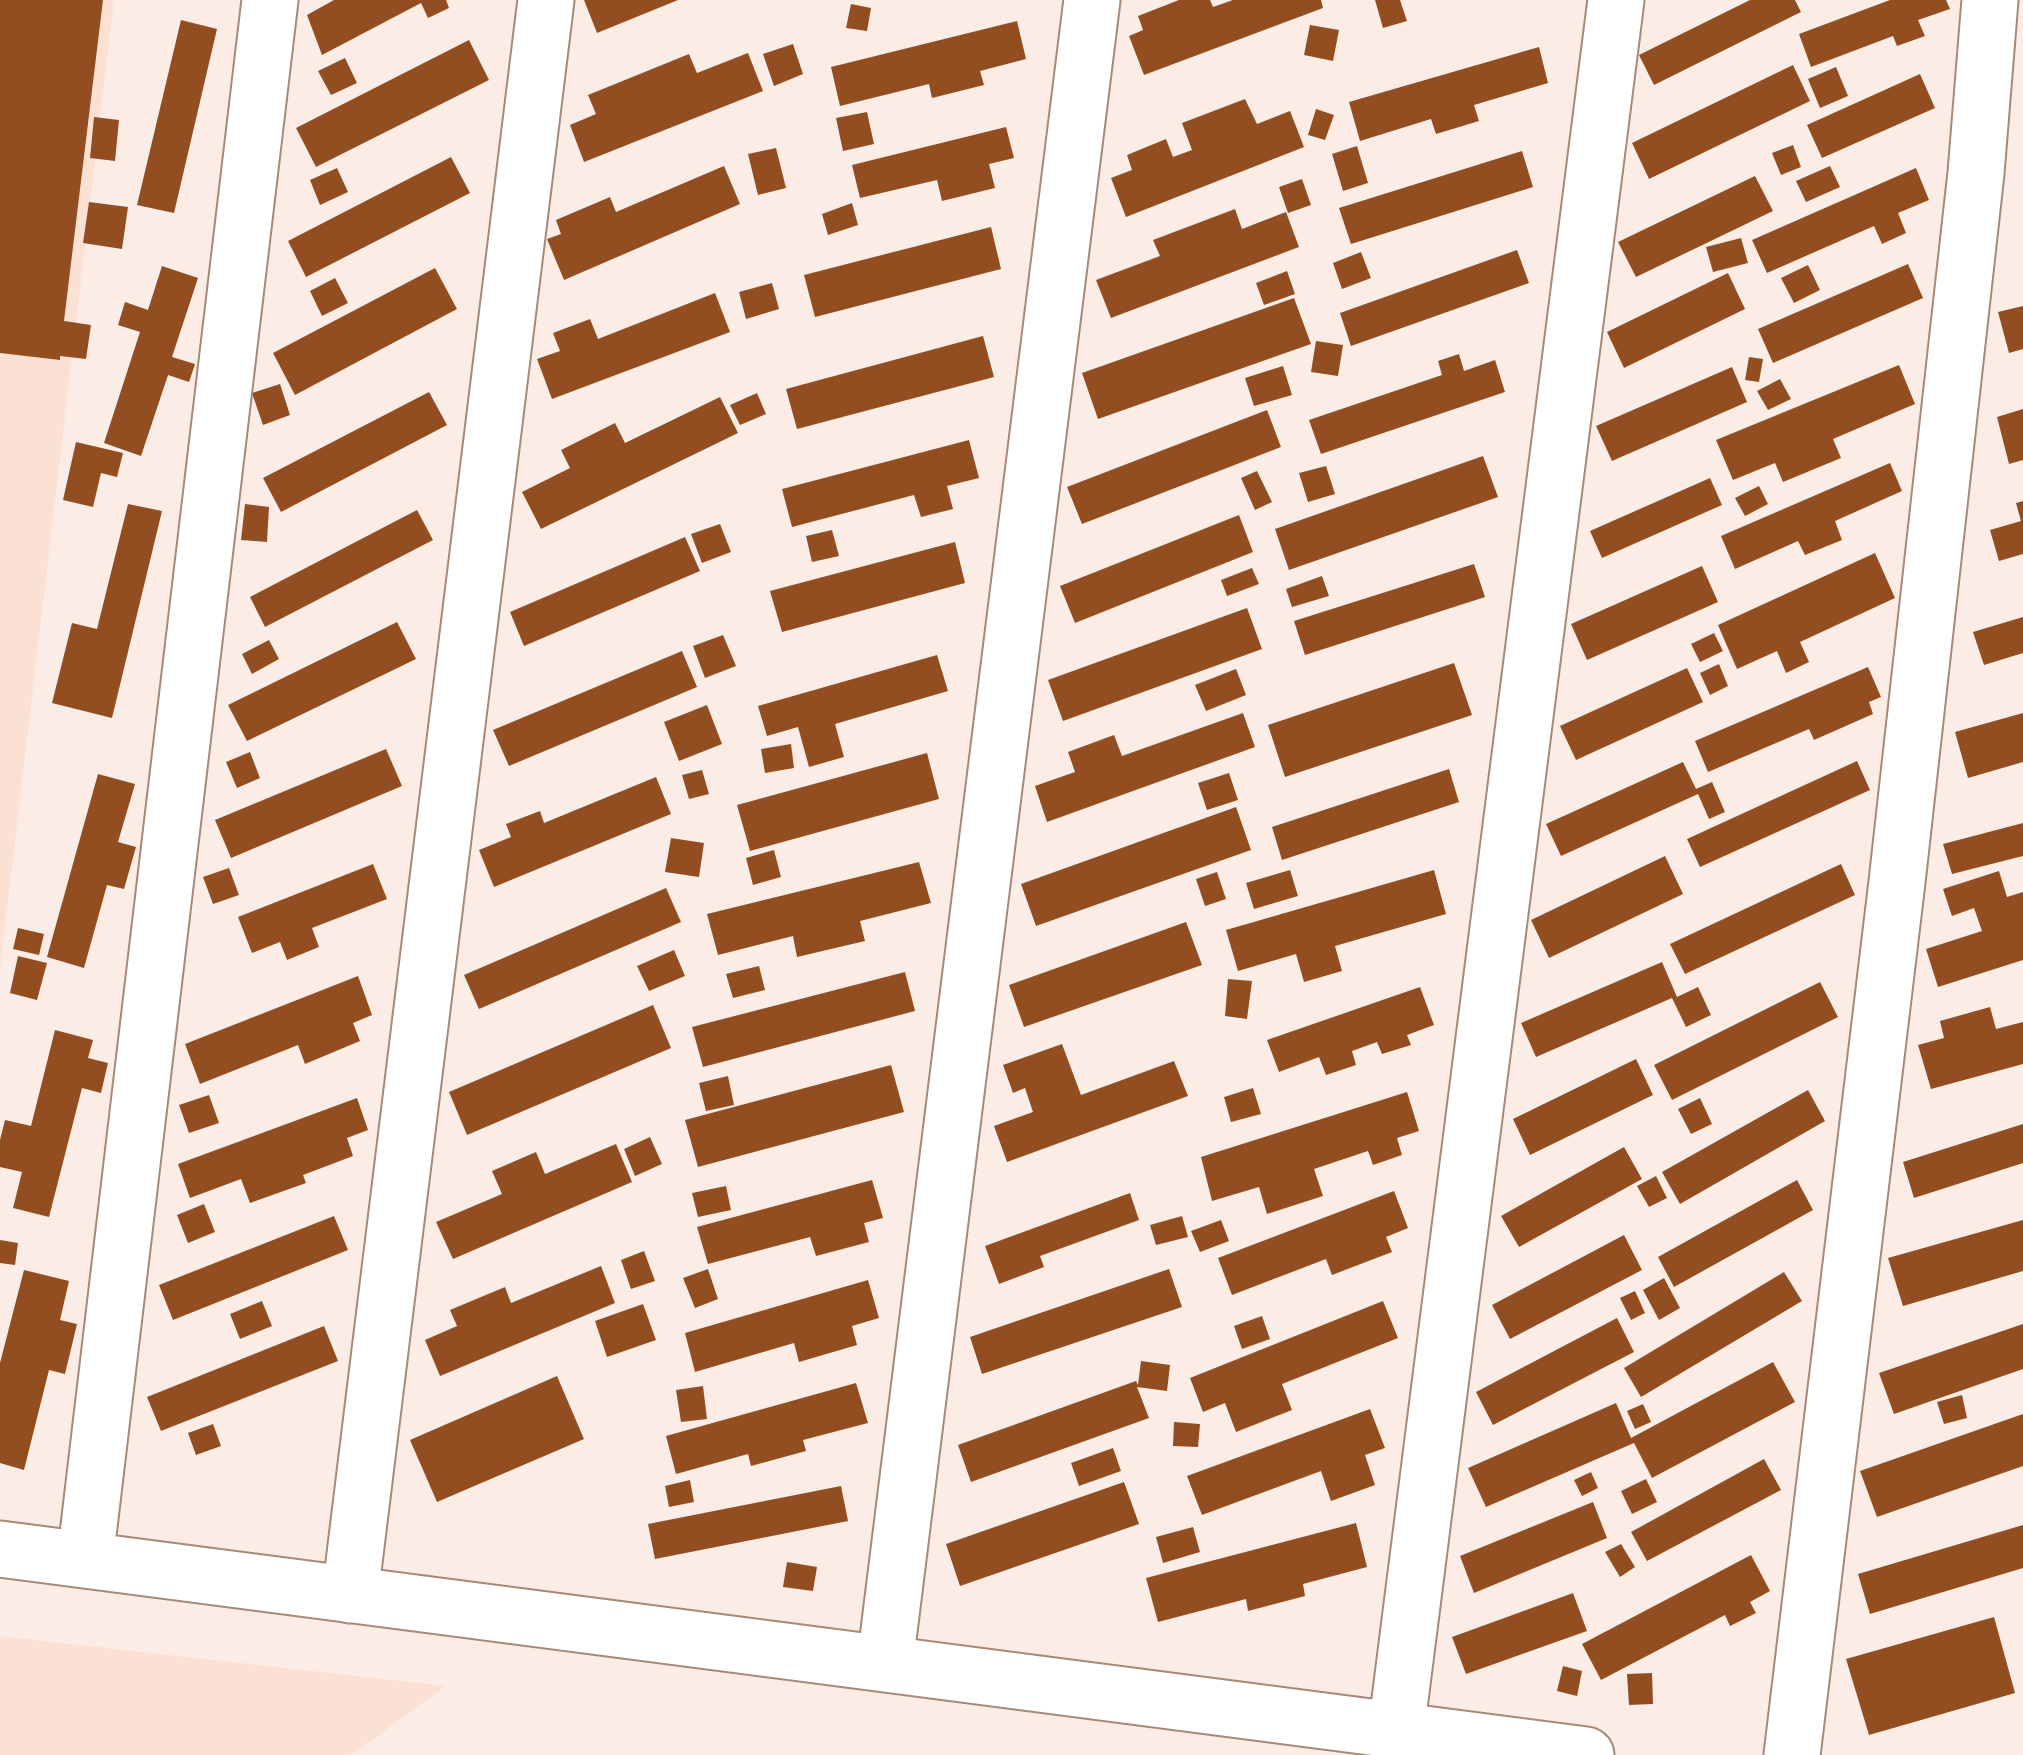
<!DOCTYPE html>
<html>
<head>
<meta charset="utf-8">
<style>
	body { margin:0 }
	canvas { display:block; background:#fbede6 }
</style>
</head>
<body>
<canvas width="2023" height="1755"></canvas>
<script>
const ctx = document.querySelector('canvas').getContext('2d');
ctx.lineJoin = 'round';
function paint(path, color) { ctx.fillStyle = color; ctx.fill(path, 'evenodd'); }
function stroke(path, color, width, dash) { ctx.strokeStyle = color; ctx.lineWidth = width; ctx.lineCap = dash ? 'butt' : 'round'; ctx.setLineDash(dash || []); ctx.stroke(path); }
paint(new Path2D(`
	M0,0h114l-114,970z
	M0,1636l446,50 -95,69h-351z`), '#fae1d3');
paint(new Path2D(`
	M0,0h103l-39,321 27,4 -5,34 -26,-3v4l-60,-7z
	M334,0h112l3,8 -21,10 -7,-15 -99,52 -15,-40z
	M584,0h94l-81,33z
	M1179,0h31l3,7 20,-7h88l2,8 -179,67 -15,-39 14,-6 -5,-14z
	M1375,0h25l7,21 -24,7z
	M1750,0h45l6,12 -147,73 -15,-30z
	M1890,0h56l4,9 -32,11 7,16 -28,10 -4,-10 -82,31 -12,-33z
	M851,4l20,4 -4,23 -21,-3z
	M181,20l36,9 -43,184 -37,-8z
	M1017,21l9,38 -46,12 4,14 -52,13 -3,-14 -89,22 -9,-39z
	M1310,25l29,5 -6,31 -29,-6z
	M469,40l20,40 -173,87 -20,-39z
	M793,44l10,30 -29,12 -11,-32z
	M1539,47l9,36 -74,22 5,16 -43,13 -5,-15 -71,22 -11,-39z
	M748,53l15,38 -179,71 -14,-37 26,-11 -8,-19 101,-41 8,19z
	M345,58l12,25 -26,12 -13,-24z
	M1793,65l17,36 -161,78 -17,-36z
	M1836,67l12,29 -28,12 -12,-29z
	M1920,74l15,34 -113,50 -15,-33z
	M1245,99l12,25 33,-13 14,36 -178,70 -15,-39 21,-8 -5,-15 39,-16 7,18 19,-7 -10,-27z
	M1316,109l18,6 -9,25 -17,-5z
	M867,112l7,32 -31,7 -7,-33z
	M94,117l25,3 -4,41 -25,-3z
	M1006,127l8,31 -25,6 6,24 -53,13 -5,-21 -77,18 -8,-33z
	M1793,145l8,22 -20,8 -9,-22z
	M1357,146l11,37 -25,8 -11,-37z
	M776,148l10,40 -28,7 -10,-41z
	M1522,151l11,36 -182,57 -12,-36z
	M451,157l19,36 -164,84 -18,-36z
	M724,166l16,38 -176,76 -17,-41 14,-5 -5,-14 54,-23 6,15z
	M1830,166l10,21 -34,15 -10,-21z
	M337,168l11,24 -28,13 -10,-25z
	M1916,168l13,32 -31,13 8,20 -24,11 -8,-18 -107,47 -15,-33z
	M1755,176l18,35 -137,66 -18,-35z
	M1302,179l9,26 -23,8 -9,-26z
	M89,202l39,5 -6,42 -39,-6z
	M852,203l6,22 -30,10 -6,-21z
	M1235,209l7,20 44,-17 13,35 -188,71 -15,-38 64,-24 -7,-16z
	M991,227l10,42 -186,48 -11,-42z
	M1741,238l7,25 -35,9 -7,-25z
	M1517,250l12,33 -178,63 -11,-33z
	M1361,252l10,26 -29,11 -9,-26z
	M1908,264l15,34 -150,65 -15,-34z
	M1808,265l12,25 -26,13 -13,-25z
	M162,266l36,12 -26,79 23,7 -6,18 -21,-7 -27,81 -37,-13 36,-111 -22,-7 7,-23 23,8z
	M435,268l22,41 -162,86 -22,-42z
	M1287,271l8,23 -31,11 -8,-22z
	M1728,273l17,36 -121,59 -17,-36z
	M335,278l13,25 -26,13 -12,-25z
	M772,283l7,26 -33,10 -7,-27z
	M715,293l15,39 -178,67 -15,-40 23,-8 -7,-18 37,-14 8,20z
	M1294,298l17,46 -213,75 -16,-46z
	M2023,306v43l-14,4 -11,-41z
	M983,336l11,41 -197,52 -11,-40z
	M1316,341l27,4 -5,31 -27,-4z
	M1459,354l5,17 31,-11 10,32 -184,62 -12,-34 133,-45 -4,-14z
	M1749,357l14,2 -4,23 -14,-2z
	M1899,365l16,39 -82,35 8,19 -58,24 -8,-19 -42,17 -17,-40z
	M1283,366l9,29 -38,11 -9,-28z
	M1732,367l15,35 -135,59 -16,-35z
	M1780,379l11,20 -23,11 -11,-19z
	M280,384l10,31 -27,10 -11,-32z
	M429,392l18,33 -166,87 -18,-34z
	M757,393l9,21 -26,11 -10,-20z
	M720,397l18,36 -197,96 -19,-37 48,-24 -9,-18 54,-27 10,20z
	M2023,409v51l-14,4 -12,-47z
	M1267,410l14,37 -199,77 -15,-37z
	M969,440l10,38 -32,8 6,23 -32,8 -7,-22 -122,32 -10,-38z
	M76,442l47,11 -6,24 -16,-4 -8,34 -30,-7z
	M1483,456l15,41 -209,73 -14,-41z
	M1890,463l12,28 -67,30 7,19 -37,15 -7,-14 -63,28 -14,-33z
	M1326,466l9,28 -27,8 -9,-29z
	M1257,471l15,31 -17,8 -14,-32z
	M1710,478l12,27 -120,53 -12,-27z
	M1759,486l9,18 -23,12 -10,-18z
	M2023,501v53l-24,7 -9,-31 31,-9 -5,-18z
	M128,504l34,7 -50,207 -60,-15 20,-80 25,6z
	M245,504l24,3 -2,35 -26,-2z
	M417,510l16,30 -168,87 -15,-30z
	M1239,515l14,37 -178,71 -15,-37z
	M720,524l11,28 -29,11 -11,-29z
	M832,530l7,26 -27,6 -6,-26z
	M685,537l15,34 -176,75 -14,-34z
	M955,542l10,41 -183,49 -12,-41z
	M1875,553l20,45 -95,44 9,20 -23,11 -9,-22 -40,18 -19,-44z
	M1474,564l11,33 -180,58 -11,-34z
	M1702,566l16,36 -131,58 -16,-36z
	M1252,568l7,16 -32,12 -6,-16z
	M1322,576l7,20 -37,11 -6,-18z
	M1247,608l15,41 -199,72 -15,-41z
	M2023,617v36l-39,12 -11,-33z
	M397,622l19,37 -169,82 -19,-36z
	M1714,633l9,18 -23,11 -9,-18z
	M723,635l13,31 -31,12 -12,-32z
	M269,640l10,19 -27,15 -10,-20z
	M682,651l15,36 -188,79 -16,-36z
	M937,655l11,36 -113,33 9,33 -35,10 -11,-40 -31,9 -9,-30z
	M1454,663l18,52 -187,62 -17,-52z
	M1719,664l9,22 -18,9 -10,-22z
	M1868,667l13,30 -12,5 4,12 -59,26 -5,-11 -101,43 -13,-31z
	M1687,668l16,34 -127,58 -16,-34z
	M1236,669l10,26 -40,16 -11,-26z
	M707,705l15,39 -43,17 -15,-39z
	M1243,713l12,34 -208,75 -12,-36 40,-14 -7,-20 46,-17 8,21z
	M2023,713v49l-55,16 -13,-46z
	M791,744l3,24 -29,5 -4,-24z
	M386,749l16,37 -171,72 -16,-38z
	M250,752l10,26 -23,10 -11,-26z
	M927,753l12,46 -189,52 -13,-46z
	M1857,761l13,29 -170,77 -13,-28z
	M1683,762l13,27 16,-7 13,30 -16,7 -11,-25 -137,62 -15,-32z
	M1449,769l10,33 -177,58 -10,-33z
	M702,770l7,24 -20,5 -7,-24z
	M1229,773l9,27 -31,10 -9,-27z
	M98,774l37,10 -17,58 18,5 -12,42 -17,-4 -23,83 -37,-11z
	M656,777l15,37 -177,73 -15,-37 32,-13 -5,-13 34,-13 4,12z
	M1236,807l15,43 -215,76 -15,-42z
	M2023,823v33l-71,18 -9,-30z
	M671,838l33,5 -5,34 -34,-5z
	M774,850l7,27 -28,8 -7,-27z
	M1665,856l18,38 -134,64 -18,-38z
	M919,862l12,41 -71,18 5,20 -68,16 -4,-21 -75,19 -11,-41z
	M373,864l14,35 -75,29 7,19 -32,13 -7,-18 -28,11 -14,-36z
	M1841,864l14,31 -170,79 -15,-30z
	M229,868l10,27 -26,9 -10,-27z
	M1290,870l8,26 -44,13 -8,-26z
	M1434,870l12,44 -111,32 7,25 -38,11 -8,-28 -58,17 -12,-41z
	M1999,871l8,26 16,-5v68l-85,27 -12,-38 56,-18 -8,-23 -22,8 -9,-27z
	M1217,872l9,27 -21,7 -9,-27z
	M666,888l15,34 -202,87 -15,-34z
	M1186,922l16,43 -178,62 -15,-42z
	M18,928l26,6 -5,21 -26,-6z
	M674,950l11,26 -36,15 -12,-25z
	M18,956l29,7 -10,37 -27,-7z
	M1662,962l15,35 21,-10 13,28 -25,12 -14,-29 -136,59 -15,-34z
	M759,966l6,24 -32,8 -7,-24z
	M905,972l10,39 -212,56 -11,-40z
	M358,976l14,39 -19,8 7,18 -55,23 -7,-19 -98,39 -15,-40z
	M1228,979l24,2 -5,38 -22,-3z
	M1820,982l18,35 -166,83 -18,-35z
	M1420,987l14,38 -27,10 4,10 -29,9 -5,-12 -25,9 4,14 -30,10 -7,-18 -40,15 -12,-32z
	M653,1005l18,43 -204,87 -18,-43z
	M1990,1007l6,22 27,-7v42l-92,25 -13,-44 26,-7 -4,-17z
	M55,1030l38,10 -5,18 20,5 -7,30 -19,-5 -33,129 -36,-9 9,-36 -22,-5v-27l5,-20 26,6z
	M1062,1044l19,51 93,-34 14,35 -181,66 -13,-36 39,-14 -8,-24 -12,5 -10,-28z
	M1636,1059l17,36 -123,60 -17,-36z
	M891,1065l13,47 -206,55 -13,-47z
	M728,1076l6,29 -28,6 -7,-28z
	M1253,1088l8,26 -30,8 -7,-25z
	M1808,1090l17,31 -145,83 -18,-32z
	M1407,1092l12,39 -22,7 5,17 -29,10 -5,-14 -54,18 9,27 -56,18 -8,-27 -47,14 -11,-44z
	M209,1095l10,28 -30,10 -10,-28z
	M357,1098l11,32 -21,8 6,18 -50,19 3,8 -56,20 -9,-24 -51,19 -12,-34z
	M1700,1098l12,26 -21,10 -13,-25z
	M2023,1124v39l-109,35 -11,-36z
	M650,1137l12,27 -27,12 -11,-27z
	M616,1144l16,38 -179,77 -17,-37 66,-28 -10,-23 44,-19 9,22z
	M1624,1147l18,32 -123,68 -18,-31z
	M1656,1176l11,22 -18,9 -12,-21z
	M872,1180l11,38 -19,5 5,19 -53,14 -6,-19 -102,27 -11,-37z
	M1797,1180l16,30 -139,77 -16,-30z
	M726,1186l5,24 -33,7 -6,-24z
	M1394,1191l14,37 -22,9 6,15 -60,23 -6,-16 -94,36 -14,-37z
	M1130,1193l9,27 -99,36 4,11 -45,17 -14,-38z
	M204,1204l11,28 -27,11 -11,-28z
	M334,1216l14,34 -175,70 -14,-35z
	M1182,1216l6,21 -32,8 -6,-20z
	M1221,1220l8,21 -29,11 -9,-21z
	M2023,1220v51l-120,35 -15,-48z
	M1624,1235l18,35 -132,69 -18,-34z
	M0,1240l18,3 -3,22 -15,-2z
	M644,1251l11,30 -24,8 -10,-29z
	M601,1266l14,37 -175,73 -15,-36 32,-14 -7,-16 55,-23 6,16z
	M708,1269l10,30 -23,9 -12,-30z
	M1169,1269l13,38 -200,67 -12,-37z
	M24,1270l45,11 -9,39 17,4 -12,50 -16,-4 -25,100 -24,-7v-100z
	M1784,1272l18,29 -161,96 -17,-29z
	M1664,1278l16,30 -21,12 -16,-30z
	M868,1280l11,38 -27,8 5,19 -58,17 -5,-19 -99,29 -10,-39z
	M1635,1291l10,22 -14,7 -11,-22z
	M262,1301l10,25 -32,13 -10,-25z
	M1383,1301l15,37 -116,46 10,26 -56,22 -11,-29 -22,9 -13,-34z
	M643,1304l13,36 -49,17 -12,-36z
	M1262,1316l8,23 -28,10 -8,-23z
	M1617,1318l17,34 -141,73 -17,-33z
	M2023,1324v45l-129,45 -15,-41z
	M324,1326l14,35 -177,70 -14,-34z
	M1141,1361l29,4 -3,26 -30,-4 12,31 -178,64 -13,-37 178,-64 2,4z
	M1773,1362l22,40 -143,76 -18,-35 -148,64 -18,-39 148,-65 15,35z
	M557,1376l27,63 -147,63 -27,-62z
	M856,1383l12,40 -65,17 3,11 -55,15 -3,-12 -72,20 -10,-38z
	M703,1386l4,33 -26,3 -5,-32z
	M1962,1395l5,23 -23,6 -7,-22z
	M1643,1404l8,18 -16,7 -8,-18z
	M1370,1409l15,39 -20,7 10,30 -44,16 -10,-30 -119,44 -15,-39z
	M2023,1414v52l-146,51 -17,-46z
	M1174,1422l26,2 -2,23 -25,-1z
	M213,1424l8,22 -25,9 -8,-22z
	M1113,1448l8,23 -42,15 -8,-23z
	M1764,1459l17,31 -134,71 -16,-29z
	M1591,1472l7,16 -16,8 -8,-16z
	M1646,1479l11,23 -25,12 -11,-23z
	M690,1480l4,22 -25,5 -4,-21z
	M1124,1482l15,42 -179,62 -14,-42z
	M841,1486l7,35 -193,38 -7,-35z
	M1593,1502l14,36 -133,55 -14,-37z
	M1356,1523l11,44 -64,17 2,12 -57,15 -2,-12 -88,23 -12,-44z
	M2023,1525v43l-153,46 -12,-40z
	M1193,1527l7,25 -37,11 -7,-26z
	M1621,1544l14,23 -15,10 -15,-25z
	M1751,1555l19,36 -20,11 6,11 -26,13 -5,-11 -124,65 -19,-36z
	M787,1562l30,5 -4,24 -30,-4z
	M1573,1593l14,38 -121,43 -14,-37z
	M1994,1617l21,76 -146,42 -23,-76z
	M1563,1666l19,5 -5,25 -20,-5z
	M1652,1673l1,31 -24,1 -2,-31z`), '#924e20');
const minor = new Path2D(`
	M0,1549l1586,206
	M85,1560l185,-1560
	M350,1595l196,-1595
	M885,1663l207,-1663
	M1396,1731l220,-1731
	M1792,1755l105,-873 79,-709 14,-173`);
stroke(minor, '#a88978', 59);
stroke(minor, '#fff', 55);
</script>
</body>
</html>
